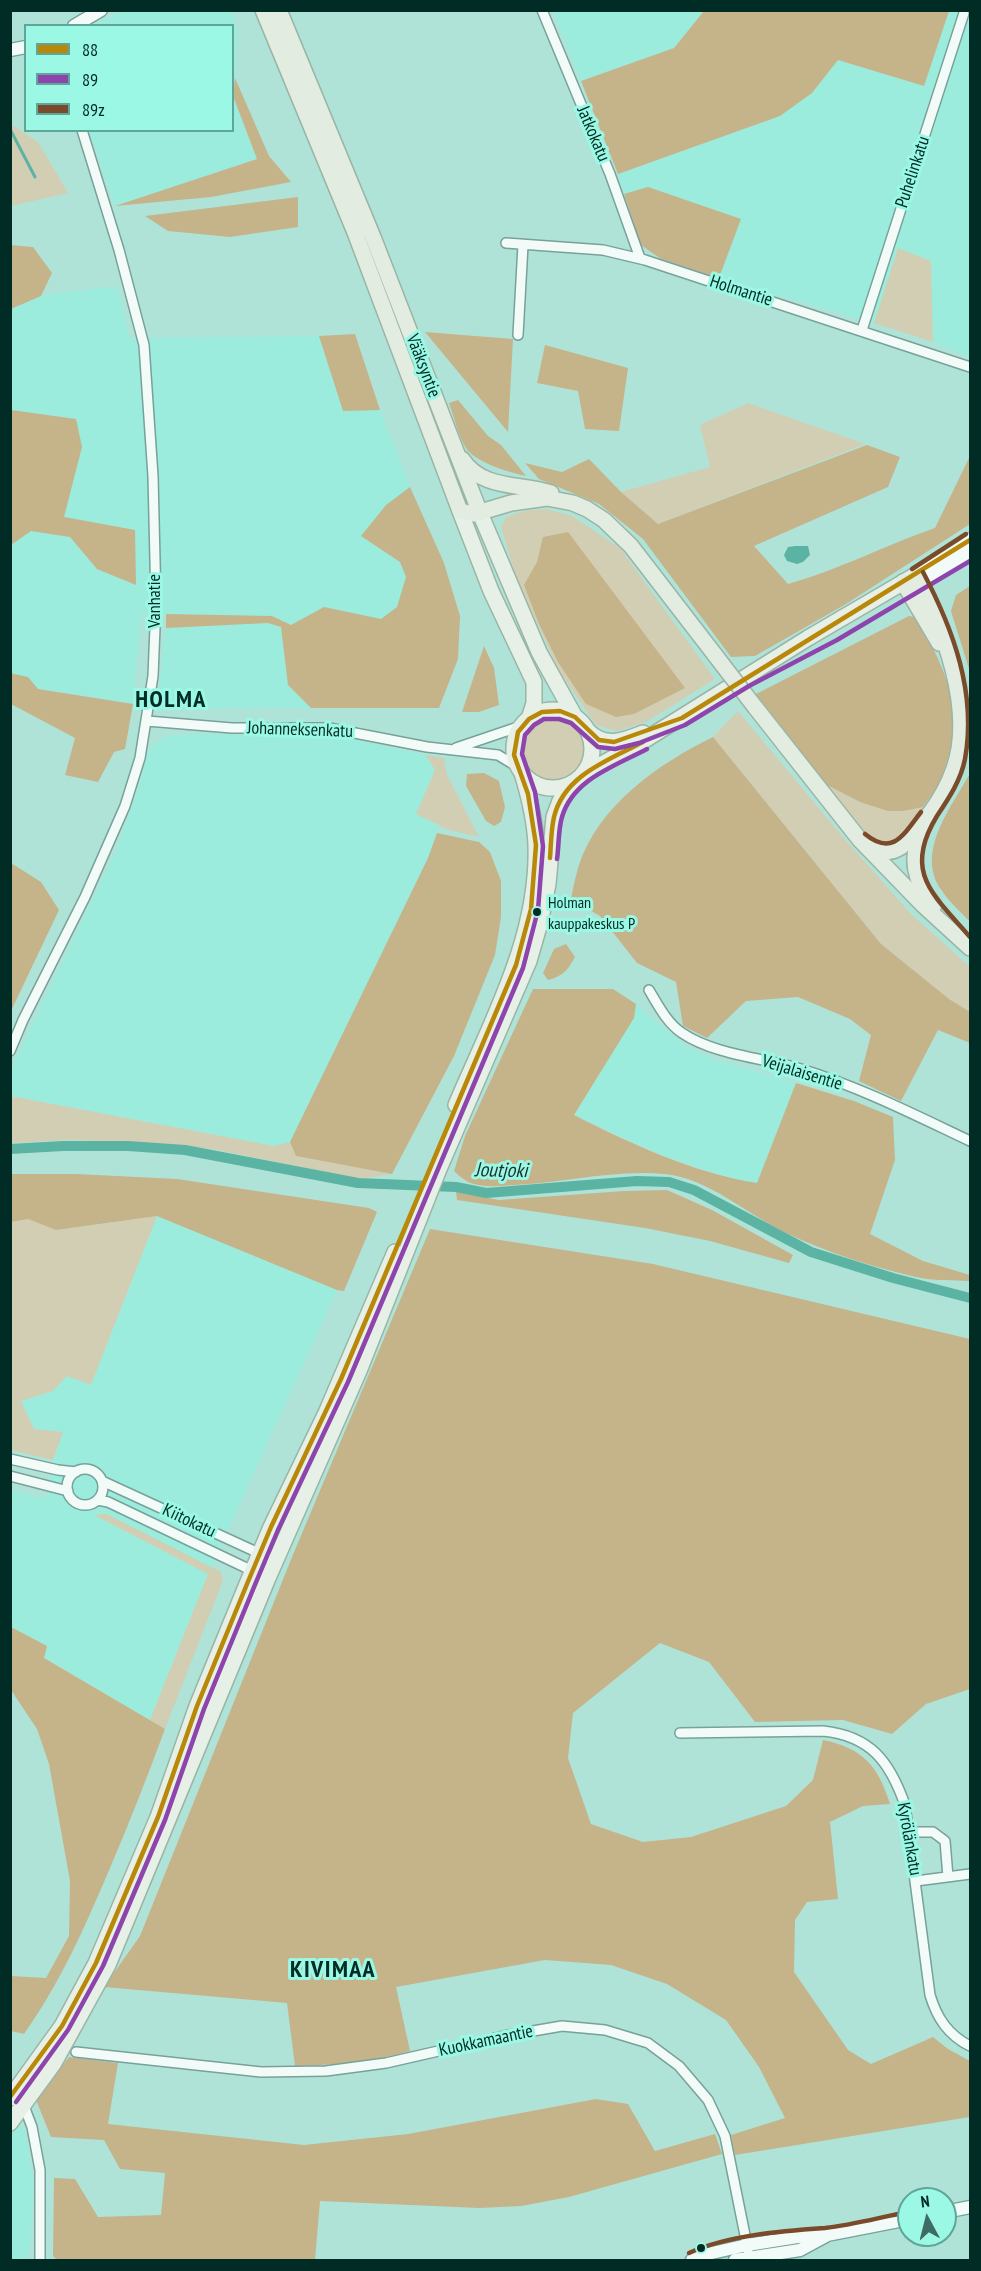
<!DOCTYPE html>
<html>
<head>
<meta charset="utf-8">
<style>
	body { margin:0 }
	#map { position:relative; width:981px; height:2271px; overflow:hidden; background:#b0e3d8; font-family:"PT Sans Narrow",sans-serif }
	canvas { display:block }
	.frame { position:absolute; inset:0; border:12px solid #012c25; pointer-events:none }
	.legend { position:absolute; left:24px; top:24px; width:210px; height:108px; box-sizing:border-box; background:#9bf8e5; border:2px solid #5da698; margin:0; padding:8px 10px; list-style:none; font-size:18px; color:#012c25 }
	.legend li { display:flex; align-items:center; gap:12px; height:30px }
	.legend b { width:30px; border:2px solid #5da698 }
	.north { position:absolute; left:897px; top:2187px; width:60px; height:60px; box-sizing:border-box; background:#9bf8e5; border:2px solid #5da698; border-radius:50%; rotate:353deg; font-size:16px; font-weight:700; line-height:24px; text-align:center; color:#012c25 }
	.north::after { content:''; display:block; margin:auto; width:21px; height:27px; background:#3e6c64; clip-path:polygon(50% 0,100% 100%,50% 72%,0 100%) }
</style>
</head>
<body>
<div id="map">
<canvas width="981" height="2271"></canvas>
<div class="frame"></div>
<ul class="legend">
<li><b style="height:8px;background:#ba8809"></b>88</li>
<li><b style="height:8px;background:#8e44ad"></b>89</li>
<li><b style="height:8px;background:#7a4b2a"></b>89z</li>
</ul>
<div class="north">N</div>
</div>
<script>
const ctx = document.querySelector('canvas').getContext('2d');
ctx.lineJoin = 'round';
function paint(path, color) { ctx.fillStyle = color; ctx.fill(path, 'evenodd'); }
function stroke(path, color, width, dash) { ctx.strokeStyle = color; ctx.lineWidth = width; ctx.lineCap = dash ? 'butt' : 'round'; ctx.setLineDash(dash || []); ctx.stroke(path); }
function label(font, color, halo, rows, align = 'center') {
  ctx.font = font + ' "PT Sans Narrow",sans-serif'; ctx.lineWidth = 6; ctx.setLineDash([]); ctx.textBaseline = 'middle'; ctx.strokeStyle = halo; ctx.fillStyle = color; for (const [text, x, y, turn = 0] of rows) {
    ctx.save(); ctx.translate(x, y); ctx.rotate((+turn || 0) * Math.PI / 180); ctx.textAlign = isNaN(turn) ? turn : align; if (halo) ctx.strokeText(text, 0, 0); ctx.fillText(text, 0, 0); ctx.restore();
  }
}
paint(new Path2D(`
	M123,11h109l6,23 -5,62 24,63 -142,47 -26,-75 143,-1v-104l-141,-1z
	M553,11h151l-30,37 -93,33z
	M949,11h21v346l-37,-15 -3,-81 -32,-13 -24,75 -155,-45 22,-59 -93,-32 -24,7 -6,-20 162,-58 32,-23 26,-33 86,26z
	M117,286l13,52 189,-2 24,75 37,-1 30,77 -24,18 -25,31 39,26 6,15 -9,30 -16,12 -57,-12 -33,18 -19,-9 -131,-2 -8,90 -122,-20 -1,-375 31,-13z
	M268,623l13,4 7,58 23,23h-141l-12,-9 8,-71z
	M192,734l102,1 57,4 75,16 9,15 -19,44 20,10 1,9 -9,25 -138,284 -16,4 -263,-50 -1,-21 4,-12 102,-212 25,-70 7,-31 17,-14z
	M636,1004l49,42 30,14 81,23 -39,101 -28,-6 -65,-22 -90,-41 60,-97z
	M157,1216l180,74 -129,284 -58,146 -106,-63 3,-11 -36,-19 -1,-137 36,9 8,-45 9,-22 -29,-3 -14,-28 33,-10 14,-15 24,8z
	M20,2124l4,6 9,49 -1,44 -2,26 -5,11h-14v-123z`), '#9becdc');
paint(new Path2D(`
	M11,126l4,1 23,15 30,51 -57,13z
	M898,248l33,13 2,81 -59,-19z
	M748,403l117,41 -207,80 -37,-32 89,-25 -10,-42z
	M546,509l26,7 48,32 95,131 -69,43 -29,9 -21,-6 -37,-54 -43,-94 -15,-50 5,-10 18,-6z
	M738,711l105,126 69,78 58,52v45l-21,-13 -68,-55 -168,-207z
	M523 749a32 32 0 1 1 64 0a32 32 0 1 1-64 0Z
	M426,755l18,3 3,17 32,62 -30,-7 -33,-16 19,-44z
	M827,785l33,17 43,9 20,-4c-10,15 -19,36 -38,40l-14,-8z
	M10,1096l264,50 16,-4 6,14 96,18 -32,5 -148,-30 -55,-5 -85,-4 -61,3z
	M157,1216l-66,169 -24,-9 -14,15 -32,10 13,28 29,3 -10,28 -42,-10v-228l17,-3 28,11z
	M107,1514l114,58 2,9 -58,148 -15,-9 58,-146 -114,-59z`), '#d2ceb4');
paint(new Path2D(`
	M704,11v-1l245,1 -25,75 -86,-26 -26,33 -32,23 -162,58 -37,-93 93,-33z
	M235,78l34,78 22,26 -80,15 -96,9 142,-47 -24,-63z
	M648,187l93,32 -22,59 -58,-19 -20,-14 -17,-51z
	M298,197v30l-68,10 -62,-6 -23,-15z
	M10,245l23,2 19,26 -11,23 -30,13z
	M425,332l88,7 -5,93z
	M355,334l25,76 -37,1 -24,-75z
	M545,345l83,23 -9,63 -34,-2 -7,-38 -41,-8z
	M458,400l30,36 13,9 25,31c-15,-3 -52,-14 -60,-28 -8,-13 -12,-31 -17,-45z
	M11,410l65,9 6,28 -18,70 71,13 1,55 -39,-16 -27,-32 -39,-6 -20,14z
	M867,445l33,12 -12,30 -134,59 34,38c51,-14 97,-39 147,-56l35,-72v68l-124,80 -91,52 -24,1 -88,-118 -44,-35 -60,-25 -14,-16 37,9 27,-13 32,33 37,32z
	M410,487l34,76 16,53 -2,43 -19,49h-128l-23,-23 -7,-58 -13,-4 -102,5v-14l106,2 19,9 33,-18 57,12 16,-12 9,-30 -6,-15 -39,-26 25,-31z
	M568,532l117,156 -51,26 -18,3 -30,-13 -28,-42 -19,-38 -15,-39 13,-23 6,-25z
	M970,586v86l-19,-61 5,-16z
	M909,616l6,1c28,45 48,87 33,141 -3,8 -5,18 -9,26 -5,8 -11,16 -16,23l-20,4h-15l-28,-9 -33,-17 -71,-91z
	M484,646l10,22 5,37 -20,7h-17z
	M10,673l18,4 10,12 95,15 -8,45 -11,3 -16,30 -33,-7 10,-37 -64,-34z
	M713,737l168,207 68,55 21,13v31l-32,-13 -37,71 -42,-20 12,-46 -21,-16 -52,-22 -52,4 -39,37 -24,-12 -7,-44 -39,-19 -37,-47 -29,-17c2,-10 4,-21 7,-31 19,-62 80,-104 135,-131z
	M484,773l15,8 6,26 -4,15 -7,4 -8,-5 -20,-35 1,-12z
	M970,773v149c-9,-10 -21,-20 -28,-31 -28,-39 10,-84 28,-118z
	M437,833l42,9 11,10 11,29v36l-6,38 -41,101 -62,118 -96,-18 -6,-14 138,-284z
	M11,863l30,19 18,28 -48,101z
	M566,944l9,13c-7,13 -12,19 -27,23l-5,-7 11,-24z
	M533,989h80l23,15 -2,14 -60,97c57,29 120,58 183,68l39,-100 58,18 39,16 2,43 -25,74 53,27 47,14v6c-17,-1 -37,0 -54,-4 -44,-10 -89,-25 -130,-44 -40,-19 -77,-55 -122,-59 -48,-5 -102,9 -150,11 -15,1 -32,3 -46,-3 -5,-3 -10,-7 -14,-11l11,-35z
	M11,1174h65l101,5 192,29 8,4 -33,79 -7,-1 -180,-74 -101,14 -28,-11 -17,3z
	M667,1190l45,20 81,45 -4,8 -79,-22 -65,-13 -188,-28 -1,-8 43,8 125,-9z
	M430,1229l223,35 317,75v350l-44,15 -34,30 -49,-14 -88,2 -46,-60 -49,-19 -87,70 -5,45 23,66 52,18 48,-5 95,-31 27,-26 10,-40c39,8 55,25 67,64l-27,2 -33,16 8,77 -31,3 -12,18 -1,52 54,78 23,14 62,-27 15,12 22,12v56l-235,38 -4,-20 54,-17 -26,-51 -33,-47 -59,-36 -56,-19 -66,-5 -149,27 14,64c-38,11 -76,14 -115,15l-8,-63 -183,-16 36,-51 152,-379z
	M11,1627l36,19 -3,12 121,71c-18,49 -37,97 -58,146 -24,56 -47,108 -83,159l-13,-3v-55l35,2 23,-42 1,-55 -21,-117 -12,-35 -26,-39z
	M69,2057l49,6 -10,61 196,21 104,-11 188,-35 32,5 27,47 60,-17 7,20 -153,43 -48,9 -42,2 -159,-7 -5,59h-258l-4,-4 1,-78 21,1 23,38 63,-2 4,-42 -45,-4 -16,-29 -53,-3 -15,-37z`), '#c5b38a');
paint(new Path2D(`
	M795,546h13l2,9 -7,7 -6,2 -10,-3 -3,-6 4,-8z`), '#5bb3a4');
stroke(new Path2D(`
	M10,129l25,48`), '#5bb3a4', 3);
stroke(new Path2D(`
	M10,1149l53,-3h65l57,4 173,33 98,4 30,6 151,-12 32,1 25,8 117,62 82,26 77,20`), '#5bb3a4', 10);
const minor = new Path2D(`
	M542,10l68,164 30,84
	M506,243l97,7 42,10 325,107
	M862,330l102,-317
	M518,335l5,-90
	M147,721l85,7h97l98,19 71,8 20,12
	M456,748l65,-22
	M649,990c9,15 18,33 33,43 33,22 81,25 119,36 59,18 114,46 169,72
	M10,1051l13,-31 62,-123 40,-91 15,-48 13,-82 3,-73 -3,-127 -9,-131 -25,-95 -37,-120
	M10,1459l48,11 18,2
	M67 1487a18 18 0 1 1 36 0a18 18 0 1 1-36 0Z
	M10,1476l58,15
	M102,1481l174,80
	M98,1500l10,2 149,71
	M680,1733l143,-2c48,5 67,31 82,74l25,190c7,23 18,40 40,51
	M910,1832h23l12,9 3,36
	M916,1881l54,-7
	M76,2052l185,20 65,-1 60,-8 118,-27 58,-10 43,4 43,13 31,23 29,34 17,36 23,114
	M24,2106l8,21 8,43v90`);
const tertiary = new Path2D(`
	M74,26l27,-16
	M10,50l16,-3
	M945,2212l25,-5
	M692,2260l11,-5 44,-10 63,-10h17l82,-16
	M735,2260l65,-10 26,-14`);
const secondary = new Path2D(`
	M916,575l54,-35
	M921,583l49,-30`);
const primary = new Path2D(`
	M460,511l31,80 43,91v21l-5,16
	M480,513l59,139 36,65
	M514 749a39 39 0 1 1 78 0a39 39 0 1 1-78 0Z
	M588,731c17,17 35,10 55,2
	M582,775l58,-32 168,-105 106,-62
	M456,1105c35,-83 83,-168 80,-260 -1,-25 -7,-49 -14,-72
	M10,2098l52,-72 34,-63 62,-146 39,-111 50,-122 24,-57 55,-114 69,-161
	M10,2123l44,-60 54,-98 160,-387 91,-207 80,-202 90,-208 11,-38 8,-39 6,-67 6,-16 11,-17`);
const trunk = new Path2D(`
	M263,10l93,225 104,276 14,3 37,-11 36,-5 26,5 14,6 17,11 27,26 84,109
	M279,10l94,227 107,276
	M462,459c20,31 58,24 89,34
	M903,582l36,61
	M755,707l105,133 63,65 47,43
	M922,828c-13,30 -8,53 12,77
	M860,840c15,10 25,17 41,7 60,-62 73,-109 48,-192 -9,-28 -18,-54 -33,-80`);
stroke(minor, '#77a199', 12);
stroke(tertiary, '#77a199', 15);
stroke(secondary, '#77a199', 16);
stroke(primary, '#99b5a5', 18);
stroke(trunk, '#99b5a5', 18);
stroke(minor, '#f3fbf9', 9);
stroke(tertiary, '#f3fbf9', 12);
stroke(secondary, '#f3fbf9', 14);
stroke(primary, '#e6f0e7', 15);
stroke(trunk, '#e2ece1', 15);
const trunkBridge = new Path2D(`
	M715,655l40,52`);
stroke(trunkBridge, '#99b5a5', 18, []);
stroke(trunkBridge, '#e2ece1', 15);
stroke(new Path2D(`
	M550,858c1,-13 1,-28 4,-41 10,-42 55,-57 89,-75
	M10,2097l52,-71 34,-63 62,-146 39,-111 50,-122 24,-57 70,-148 175,-414 15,-56 5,-64 -8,-51 -14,-39 4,-23 11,-13 13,-7 18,-1 15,6 24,23 15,2 68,-24 288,-178`), '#ba8809', 4.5);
stroke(new Path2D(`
	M557,859c2,-14 1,-29 5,-42 11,-38 53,-51 85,-68
	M16,2102l52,-72 35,-64 62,-146 39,-111 50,-122 24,-57 70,-148 175,-414 15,-58 5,-64 -8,-54 -13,-38 3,-19 9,-10 10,-6h15l12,4 27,24 17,2 24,-6 46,-18 64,-39 88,-46 133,-79`), '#8e44ad', 4.5);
stroke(new Path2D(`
	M912,569l54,-35
	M923,572c30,57 54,121 42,187 -4,21 -16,39 -28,57 -35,57 -3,79 33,121
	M865,834c28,23 39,0 56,-22
	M689,2253c39,-18 93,-22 136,-25 28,-3 56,-11 83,-16`), '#7a4b2a', 4.5);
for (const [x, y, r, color] of [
	[537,912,5,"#012c25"],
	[701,2248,5,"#012c25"]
]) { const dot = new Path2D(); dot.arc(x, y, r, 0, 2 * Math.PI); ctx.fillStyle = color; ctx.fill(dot); stroke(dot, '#9bf8e5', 2); }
label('16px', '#012c25', '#9bf8e5', [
	["Holman",548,903],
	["kauppakeskus P",548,924]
], 'left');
label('18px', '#012c25', '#9bf8e5', [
	["Jatkokatu",593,134,67],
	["Puhelinkatu",913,172,-72],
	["Holmantie",741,291,18],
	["Vääksyntie",423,366,69],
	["Vanhatie",155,601,-90],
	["Johanneksenkatu",300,730,2],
	["Veijalaisentie",802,1073,17],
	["Kiitokatu",189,1521,25],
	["Kyrölänkatu",909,1839,80],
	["Kuokkamaantie",486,2041,-12]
]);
label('italic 20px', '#19302c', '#9bf8e5', [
	["Joutjoki",501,1171,1]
]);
ctx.letterSpacing = '1.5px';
label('bold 24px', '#012c25', '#9bf8e5', [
	["HOLMA",171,700],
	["KIVIMAA",333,1970]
]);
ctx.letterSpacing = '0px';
</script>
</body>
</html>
